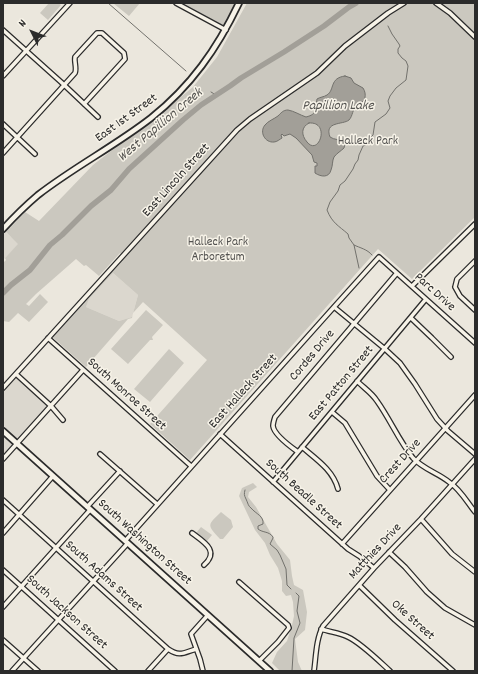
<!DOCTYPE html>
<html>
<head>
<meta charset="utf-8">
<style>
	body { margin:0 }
	#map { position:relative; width:478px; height:674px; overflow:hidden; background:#ebe7dd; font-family:Dekko,sans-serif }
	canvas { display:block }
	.frame { position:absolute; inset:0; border:4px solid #2b2b2b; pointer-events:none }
	.north { position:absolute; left:12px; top:12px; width:40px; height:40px; -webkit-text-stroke:3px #f7f3e8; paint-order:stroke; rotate:312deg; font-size:11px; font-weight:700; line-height:16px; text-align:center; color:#2b2b2b }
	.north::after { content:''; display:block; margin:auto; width:14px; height:18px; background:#2b2b2b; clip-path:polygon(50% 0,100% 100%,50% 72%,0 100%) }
</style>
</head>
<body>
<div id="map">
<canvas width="478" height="674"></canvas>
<div class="frame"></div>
<div class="north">N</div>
</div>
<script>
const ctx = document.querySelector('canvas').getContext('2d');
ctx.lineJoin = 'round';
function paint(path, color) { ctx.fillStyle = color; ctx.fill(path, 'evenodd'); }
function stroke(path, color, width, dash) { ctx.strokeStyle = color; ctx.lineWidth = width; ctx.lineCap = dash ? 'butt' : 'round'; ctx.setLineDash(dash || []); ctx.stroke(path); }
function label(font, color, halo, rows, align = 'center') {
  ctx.font = font + ' Dekko,sans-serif'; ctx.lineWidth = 3; ctx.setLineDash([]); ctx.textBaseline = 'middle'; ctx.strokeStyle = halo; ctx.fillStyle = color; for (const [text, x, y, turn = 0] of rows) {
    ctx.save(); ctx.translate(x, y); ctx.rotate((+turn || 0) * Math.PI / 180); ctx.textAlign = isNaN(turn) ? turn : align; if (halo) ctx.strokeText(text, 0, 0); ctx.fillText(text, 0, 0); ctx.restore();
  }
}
paint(new Path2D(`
	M3,230l16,14 -16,16z
	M113,273l25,22 -6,22 -13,4 -33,-14 3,-8z
	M16,377l33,29 -46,50v-69z`), '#dbd7ce');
paint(new Path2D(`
	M49,3h9l3,2 -13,15 -8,-7z
	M113,3h27l-11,13z
	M183,3h52l-9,20 -4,2z
	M247,3h228v214l-63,62 -34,-30 -188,211 -40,-36 57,-64 -64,-58 -10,11 -1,5 -4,1 -42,48 -37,-33 72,-80 -1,-1 -21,23 -13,-11 -2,1 -8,-7 -40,35 -10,10 3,2 11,-12 8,8 -19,20 -11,-9 -9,9 -6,-1v-58l3,-3 -1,-2 13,-14 -12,-12 19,-20 14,9 54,-56 89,-69 11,-9 24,-30zM113,273l25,22 -6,22 -13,4 -33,-14 3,-8z
	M146,310l17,15 -11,12 1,3h-3l-22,24 -17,-15z
	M169,349l15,14 -34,39 -16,-13z
	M253,483l4,4 -8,5 -1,5 8,10 21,37 13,16 2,16 2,9 9,5 4,22 -2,18 -10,9 3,23 4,9h-22l-8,-8 5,-11 10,-11 5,-16 2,-9 -1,-14 -2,-7 -5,1 -4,-5v-10l-4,-13 -8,-13 -5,-12 -10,-13 -16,-34 3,-8z
	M221,512l10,8 2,7 -10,12h-3c-14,-15 -12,-14 1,-27z
	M201,527l11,8 -5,6 -11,-8z`), '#cbc8bf');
const water = new Path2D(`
	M345,76l6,2 3,5 9,5c4,6 3,15 -6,16v2c-5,3 -4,10 -8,14 -6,5 -25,1 -19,17 4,3 10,2 14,5l1,2 -1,4c-3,3 -7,5 -10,9 -2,4 -1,8 -3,13 -2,8 -10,7 -16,3v-7h2v-3l-3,-1 -2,-7 -16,-17 -6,-4 -6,2 -2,-2 -1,1 1,3c-2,1 -5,4 -8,4 -9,1 -15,-10 -9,-17 3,-4 9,-6 13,-9 3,-3 5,-6 10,-6 6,1 12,5 18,7 12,-3 9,-8 11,-18 3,-2 7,-2 10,-4 8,-5 2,-17 18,-19zM309,123c22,-2 10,34 -2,19 -6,-7 -6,-15 2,-19z`);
paint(water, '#a29f98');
stroke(water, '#72716c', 1);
stroke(new Path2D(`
	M108,3l78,68
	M211,92l5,3
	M354,245c6,3 13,4 18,10
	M359,268l-5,-23 -5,-7 -1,-4c-9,-8 -16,-11 -21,-24l3,-8 8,-11 2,-6 5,-4 8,-12 2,-5 3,-4 1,-5 4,-9 5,-2 1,-5 4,-4 2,-13 11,-8 4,-6 -2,-7 2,-5 6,-8 10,-8 2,-14 -2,-5 -4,-3 -4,-5v-4l2,-3 -1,-2 -7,-10 -4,-8
	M245,490c-1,4 -1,5 1,9 2,4 2,7 5,9 5,6 13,8 12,16l-5,2v3c5,4 11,2 15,8v1l-3,6 7,6 3,5 6,14 1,16 4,4
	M292,671l2,-33 6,-15 -3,-12 2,-15 -3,-3`), '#72716c', 1);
stroke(new Path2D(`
	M3,293l8,-8 19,-15 20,-25 12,-10 29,-29 20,-16 18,-21 54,-49 18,-15 29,-19 11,-8 43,-26 40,-26 25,-19 7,-4`), '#a29f98', 5.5);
const minor = new Path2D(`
	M176,3l50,27
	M436,3l14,10 25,24
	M3,30l58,52 37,35
	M3,76l67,-73
	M3,124l32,30
	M3,153l72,-80c2,-5 -1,-11 0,-16l22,-24h5l22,20 1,6 -41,45
	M412,286l63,-62
	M455,287l2,-8 18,-18
	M455,287l5,9 15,14
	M334,307l51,42 15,14 15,21 22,35 11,12 27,23
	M411,318l21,20 19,19
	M48,338l143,128
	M16,374l35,32 12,14
	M357,381c7,7 15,12 20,20 13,18 22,40 36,57 10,11 25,15 36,24 11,7 18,20 26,30
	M3,388l234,-258 13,-11 67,-46 28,-27 43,-33 16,-10
	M332,412l13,11 32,53 13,14
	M220,434l128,115 11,7 15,12
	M302,447c14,12 31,23 36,42
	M298,452c-7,-5 -24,-17 -25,-26 0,-3 1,-6 2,-9l122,-144
	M100,454l57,50
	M3,459l80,-89
	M273,482l153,-183
	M3,500l165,149c12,8 15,4 28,0
	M87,507l33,-36
	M421,519l8,9 23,26 23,18
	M3,533l50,-57
	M192,533c12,9 28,18 12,32
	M125,541l209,-234 45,-50 96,86
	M342,544l133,-149
	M389,552l16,15 22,25 18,16 30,17
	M3,570l112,101
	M239,582l49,43 1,3 -11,14 -19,19
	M359,585l36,35 58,51
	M3,607l87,-97
	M321,629c9,3 19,4 27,8 13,6 31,24 42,34
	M3,640l35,31
	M12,671l116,-128
	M148,671l20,-22
	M203,671l-3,-12 -9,-25 17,-19
	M314,671c2,-15 2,-32 9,-45l51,-58 47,-49 54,-60`);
const major = new Path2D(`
	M3,229c11,-12 22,-23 35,-34 36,-28 77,-49 113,-77 40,-32 66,-69 88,-115
	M3,431l267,240`);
stroke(minor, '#2b2b2b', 6);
stroke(major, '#2b2b2b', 8);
stroke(minor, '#f7f3e8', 3.5);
stroke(major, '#f7f3e8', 4.5);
label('13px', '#2b2b2b', '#f7f3e8', [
	["East 1st Street",127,119,-36],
	["East Lincoln Street",177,181,-48],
	["Parc Drive",434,293,42],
	["Cordes Drive",313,356,-50],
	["East Patton Street",342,384,-50],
	["East Halleck Street",244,392,-48],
	["South Monroe Street",126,395,42],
	["Crest Drive",401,462,-48],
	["South Beadle Street",303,495,42],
	["South Washington Street",144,543,42],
	["Matthies Drive",376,552,-47],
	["South Adams Street",103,577,42],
	["South Jackson Street",66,613,42],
	["Oke Street",412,621,42]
]);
label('13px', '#535250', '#f7f3e8', [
	["Halleck Park",368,142],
	["Halleck Park",218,243],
	["Arboretum",218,258]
]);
label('italic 14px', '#555451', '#f7f3e8', [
	["Papillion Lake",338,107],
	["West Papillion Creek",161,126,-40]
]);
</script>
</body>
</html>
